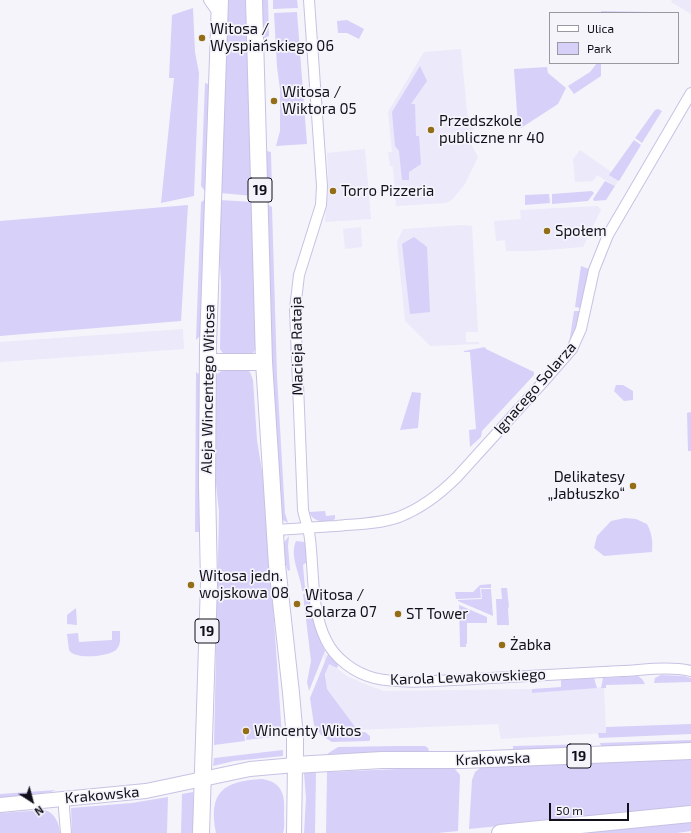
<!DOCTYPE html>
<html>
<head>
<meta charset="utf-8">
<style>
	body { margin:0 }
	#map { position:relative; width:691px; height:833px; overflow:hidden; background:#f5f4fb; font-family:"Exo 2",sans-serif }
	canvas { display:block }
	.legend { position:absolute; left:549px; top:12px; width:130px; height:52px; box-sizing:border-box; background:#f5f4fb; border:1px solid #9a99a1; margin:0; padding:5px 7px; list-style:none; font-size:12px; color:#12101b }
	.legend li { display:flex; align-items:center; gap:8px; height:20px }
	.legend b { width:20px; border:1px solid #9a99a1 }
	.north { position:absolute; left:12px; top:781px; width:40px; height:40px; -webkit-text-stroke:3px #f5f4fb; paint-order:stroke; rotate:144deg; font-size:11px; font-weight:700; line-height:16px; text-align:center; color:#12101b }
	.north::after { content:''; display:block; margin:auto; width:14px; height:18px; background:#12101b; clip-path:polygon(50% 0,100% 100%,50% 72%,0 100%) }
	.scale { position:absolute; left:549px; top:803px; width:80px; height:18px; box-sizing:border-box; border:2px solid #12101b; border-top:0; padding-left:5px; font-size:12px; line-height:14px; white-space:nowrap; color:#12101b; -webkit-text-stroke:3px #f5f4fb; paint-order:stroke }
</style>
</head>
<body>
<div id="map">
<canvas width="691" height="833"></canvas>
<ul class="legend">
<li><b style="height:5px;background:#fff"></b>Ulica</li>
<li><b style="height:11px;background:#d7d0f9"></b>Park</li>
</ul>
<div class="north">N</div>
<div class="scale">50 m</div>
</div>
<script>
const ctx = document.querySelector('canvas').getContext('2d');
ctx.lineJoin = 'round';
function paint(path, color) { ctx.fillStyle = color; ctx.fill(path, 'evenodd'); }
function stroke(path, color, width, dash) { ctx.strokeStyle = color; ctx.lineWidth = width; ctx.lineCap = dash ? 'butt' : 'round'; ctx.setLineDash(dash || []); ctx.stroke(path); }
function label(font, color, halo, rows, align = 'center') {
  ctx.font = font + ' "Exo 2",sans-serif'; ctx.lineWidth = 3.5; ctx.setLineDash([]); ctx.textBaseline = 'middle'; ctx.strokeStyle = halo; ctx.fillStyle = color; for (const [text, x, y, turn = 0] of rows) {
    ctx.save(); ctx.translate(x, y); ctx.rotate((+turn || 0) * Math.PI / 180); ctx.textAlign = isNaN(turn) ? turn : align; if (halo) ctx.strokeText(text, 0, 0); ctx.fillText(text, 0, 0); ctx.restore();
  }
}
paint(new Path2D(`
	M672,0h19v14l-20,-12z
	M461,49l7,73 7,5 -8,10 11,20 -13,27 -13,16 -6,3 -50,3 -3,-39 -3,-1 -2,-14h4l-4,-40 36,-60z
	M365,149l6,70 -46,3 3,-48 -1,-21z
	M580,150l40,28 -5,8 -18,-11 -4,6 -18,1 -2,-23z
	M598,206l3,4 -18,37 -50,4h-27l-1,-11 -9,1 -2,-20 27,-2 -1,-9z
	M463,225l9,1 6,106h-12v10h13v2l-49,2 -25,-25 -8,-79 6,-13z
	M361,227l1,20 -17,2 -2,-20z
	M183,329l1,20 -184,13v-20z
	M324,652l11,15 12,9 15,7 22,8 148,-2v4l72,-6 2,46 -105,6 -3,-15 -140,6 -31,-41z`), '#ebe9fa');
paint(new Path2D(`
	M226,0h19l7,119 1,77 -33,-3z
	M263,0h5l1,36 -4,2 -2,-1z
	M273,0h24l1,8 -25,1z
	M193,8l2,44 4,21 -5,123 -33,7 13,-125h-5l3,-63z
	M601,11l51,1 -1,1h-50z
	M297,12l10,132 -31,2 4,-15v-42l-3,-22 -3,-54z
	M347,20l17,9 -5,10 -12,-6h-9l-1,-12z
	M597,63h4v13l-27,18 -6,-8 22,-14z
	M420,66l7,15 -16,23h4l1,32h3l2,28 -12,8v8h-7l-3,-29 -4,-5 -3,-34z
	M547,67l1,6 18,15 -8,16 -37,24 -3,-1 -4,-58z
	M205,83l3,1 2,10 -4,98 -5,-6z
	M658,109l4,2 -20,32 -7,-5 20,-28z
	M634,140l7,5 -22,36 -10,-6z
	M267,151l4,1 1,42 -5,2 -1,-32z
	M605,181l10,5 -9,14 -12,1 -1,-2z
	M592,191l2,2 -6,8 -36,3v-10z
	M549,194l1,9 -25,2v-10z
	M206,199l-6,137 -4,4 5,-138z
	M219,200l35,2 2,146 -4,7h-28l-4,-6 1,-68 -3,-46z
	M267,204l5,3 5,169 8,137 3,10 -7,-4 -8,-107z
	M188,205l-7,116 -181,15v-115z
	M414,237l13,10 3,65 -20,2 -8,-70z
	M581,266l8,3 -8,39 -6,-1z
	M574,311h6l-6,24 -5,9z
	M485,347l1,2 48,23v3l-52,56 -1,6 -11,10 -1,-17 7,-1 -6,-77h-6v-1z
	M245,369l5,3 3,8 4,60 8,50 17,246 -36,4 2,-11h-4l1,12 -31,4 5,-233 -5,-47 2,-89c6,-9 19,-7 29,-7z
	M196,372l4,3v157h-5z
	M616,385h7l10,6v9l-9,1 -10,-10z
	M412,392l9,1 -3,35 -18,2z
	M691,412v39h-3l-1,-38z
	M325,511l1,5 9,-1v4c-9,5 -22,3 -26,-7z
	M625,518l11,1 11,5c5,10 6,17 5,28l-48,4 -10,-8 3,-12 14,-15z
	M289,536l-1,10 2,24 -2,1 -3,-9 -2,-18z
	M296,541l9,1 2,20 -4,3 2,23 5,2 -8,1c-1,-16 -13,-34 -6,-50z
	M491,584v4h-11l1,10 -25,1 -1,-7h18l7,-7z
	M501,588h6l2,19 -1,1 1,17h-12l-1,-26h6z
	M481,589h10l2,27 -35,-15v-1l24,-1z
	M310,593c2,24 5,36 15,58l-16,40 -2,-9 4,-21 -8,-67z
	M459,605l28,12v6h-20v21h-1v3h-6z
	M76,608l1,17 -10,-1v-9z
	M112,631h8c0,7 1,13 -3,18 -6,7 -32,9 -40,6 -4,-1 -6,-2 -8,-5l-2,-16 11,-1 1,9 33,-2z
	M328,654l10,11 -1,3 -8,-4 -4,10 2,15 32,43h6l5,4v4l-1,1 -37,1 -11,-7 -7,-10 -4,-27z
	M661,675l23,1 7,2v4l-37,1 1,-5z
	M638,676l4,3 3,5 -39,1v3h-5l2,-10z
	M594,678l3,10 -65,5v-4l29,-2v-7z
	M691,724v10l-92,4 -1,-5h8v-6z
	M691,740v5l-89,4 -2,-6z
	M592,744l-1,5 -60,2 -18,-2v-3z
	M398,746h27l3,2 1,4 -102,2 11,-7z
	M283,750v6l-49,5 -21,5 1,-8z
	M691,758v49l-222,22 3,-49 3,-8 8,-6z
	M448,767l7,2 5,6 -2,56 -20,2h-112l1,-61z
	M304,773h12l-1,60h-11l2,-35z
	M262,779c21,3 23,17 22,35 0,6 1,13 -1,19h-67c-8,-41 7,-52 46,-54z
	M56,790l-5,2 -51,6v-4z
	M193,792v41h-12l1,-39z
	M168,797l-1,36h-95l-1,-25 61,-5z
	M45,810c10,3 14,13 15,23h-60v-20z
	M691,820v11l-14,2h-117z`), '#d7d0f9');
const street = new Path2D(`
	M209,0l10,14
	M309,0l13,186 -1,19 -22,70 -4,34 8,201c2,10 6,19 7,29 4,33 1,71 16,101 9,19 29,33 48,38 29,7 71,2 100,1 49,-3 98,-5 148,-8 22,-1 47,-5 69,0
	M275,530c20,-1 41,-3 61,-4 21,-2 43,-2 63,-9 23,-9 41,-23 58,-40l88,-97 27,-31 9,-20 13,-59 14,-35 83,-142
	M64,798v11l2,24`);
const secondary = new Path2D(`
	M0,805l146,-14 104,-22 45,-4 -1,68`);
const primary = new Path2D(`
	M254,0l10,362 13,203 14,128 4,45v27l87,-5h81l228,-9
	M208,362h56
	M201,833l8,-250 -2,-99 1,-139 12,-345
	M500,833l191,-19`);
stroke(street, '#c7c2e3', 12);
stroke(secondary, '#c7c2e3', 16);
stroke(primary, '#c7c2e3', 18);
stroke(street, '#fff', 10);
stroke(secondary, '#fff', 14);
stroke(primary, '#fff', 16);
for (const [x, y, r, color] of [
	[202,38,4,"#946e16"],
	[274,101,4,"#946e16"],
	[431,130,4,"#946e16"],
	[333,191,4,"#946e16"],
	[547,231,4,"#946e16"],
	[633,486,4,"#946e16"],
	[191,585,4,"#946e16"],
	[297,604,4,"#946e16"],
	[398,614,4,"#946e16"],
	[502,645,4,"#946e16"],
	[246,731,4,"#946e16"]
]) { const dot = new Path2D(); dot.arc(x, y, r, 0, 2 * Math.PI); ctx.fillStyle = color; ctx.fill(dot); stroke(dot, '#f5f4fb', 1.5); }
for (const [x, y, w] of [
	[260,190,24],
	[207,631,24],
	[579,756,24]
]) { const box = new Path2D(); box.roundRect(x - w / 2, y - 12, w, 24, 3); ctx.fillStyle = '#f5f4fb'; ctx.fill(box); stroke(box, '#12101b', 1); }
label('bold 14px', '#12101b', null, [
	["19",260,190],
	["19",207,631],
	["19",579,756]
]);
label('15px', '#12101b', '#f5f4fb', [
	["Witosa /",210,29],
	["Wyspiańskiego 06",210,46],
	["Witosa /",282,92],
	["Wiktora 05",282,109],
	["Przedszkole",439,121],
	["publiczne nr 40",439,138],
	["Torro Pizzeria",341,191],
	["Społem",555,231],
	["Delikatesy",625,477,"right"],
	["„Jabłuszko“",625,494,"right"],
	["Witosa jedn.",199,576],
	["wojskowa 08",199,593],
	["Witosa /",305,595],
	["Solarza 07",305,612],
	["ST Tower",406,614],
	["Żabka",510,645],
	["Wincenty Witos",254,731]
], 'left');
label('15px', '#12101b', '#f5f4fb', [
	["Macieja Rataja",297,346,-91],
	["Ignacego Solarza",535,388,-49],
	["Aleja Wincentego Witosa",208,389,-89],
	["Karola Lewakowskiego",468,677,-2],
	["Krakowska",493,759,-2],
	["Krakowska",102,795,-5]
]);
</script>
</body>
</html>
